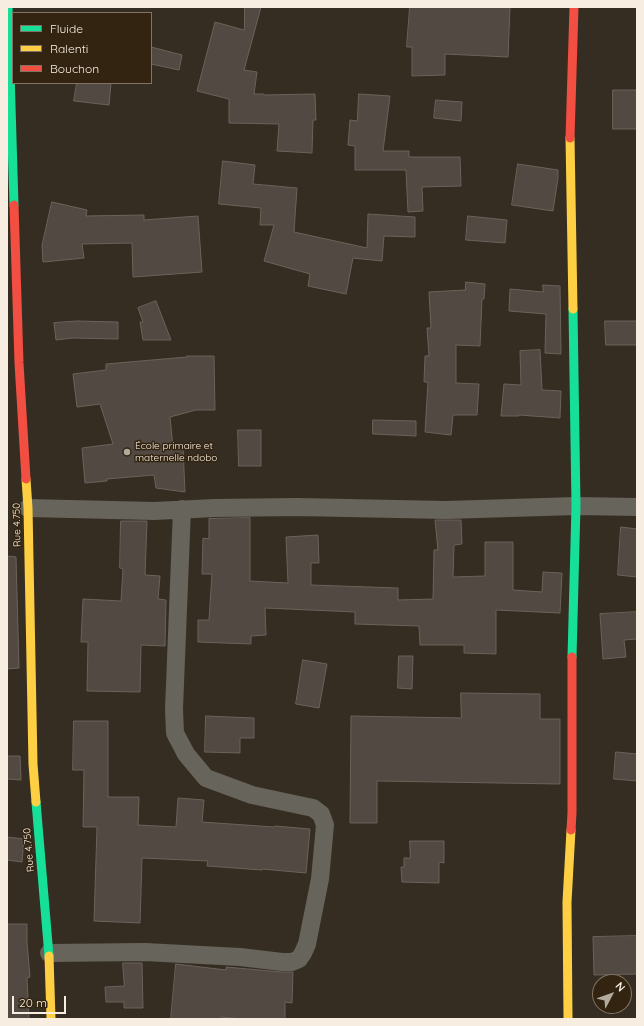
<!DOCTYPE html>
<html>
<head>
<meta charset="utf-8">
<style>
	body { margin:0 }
	#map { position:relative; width:644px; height:1026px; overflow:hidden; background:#352d22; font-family:Quicksand,sans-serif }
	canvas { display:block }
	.frame { position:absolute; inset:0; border:8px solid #f7ede1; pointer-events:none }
	.legend { position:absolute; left:12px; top:12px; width:140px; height:72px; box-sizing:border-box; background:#322411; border:1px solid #817464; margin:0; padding:5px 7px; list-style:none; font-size:12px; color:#f7ede1 }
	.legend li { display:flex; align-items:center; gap:8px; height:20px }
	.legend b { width:20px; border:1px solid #817464 }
	.north { position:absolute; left:592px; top:974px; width:40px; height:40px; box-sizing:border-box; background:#322411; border:1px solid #817464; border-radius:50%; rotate:49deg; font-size:11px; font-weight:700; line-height:16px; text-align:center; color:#f7ede1 }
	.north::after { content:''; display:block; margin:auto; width:14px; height:18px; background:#b3aa9e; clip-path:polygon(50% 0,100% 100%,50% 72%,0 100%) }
	.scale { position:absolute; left:12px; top:996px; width:54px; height:18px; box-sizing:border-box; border:2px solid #f7ede1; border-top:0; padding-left:5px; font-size:12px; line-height:14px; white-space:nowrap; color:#f7ede1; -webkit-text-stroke:3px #322411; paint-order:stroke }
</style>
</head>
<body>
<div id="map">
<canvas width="644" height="1026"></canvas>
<div class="frame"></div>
<ul class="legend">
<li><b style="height:5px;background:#16e098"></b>Fluide</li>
<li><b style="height:5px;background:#ffcf43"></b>Ralenti</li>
<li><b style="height:5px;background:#f24e42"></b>Bouchon</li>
</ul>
<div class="north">N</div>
<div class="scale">20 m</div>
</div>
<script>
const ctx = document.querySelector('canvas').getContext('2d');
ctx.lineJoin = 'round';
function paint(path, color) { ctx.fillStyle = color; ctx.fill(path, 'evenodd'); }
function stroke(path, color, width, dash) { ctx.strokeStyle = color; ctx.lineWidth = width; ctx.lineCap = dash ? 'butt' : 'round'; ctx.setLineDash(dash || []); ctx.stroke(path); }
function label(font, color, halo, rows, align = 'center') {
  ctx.font = font + ' Quicksand,sans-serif'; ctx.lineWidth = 3; ctx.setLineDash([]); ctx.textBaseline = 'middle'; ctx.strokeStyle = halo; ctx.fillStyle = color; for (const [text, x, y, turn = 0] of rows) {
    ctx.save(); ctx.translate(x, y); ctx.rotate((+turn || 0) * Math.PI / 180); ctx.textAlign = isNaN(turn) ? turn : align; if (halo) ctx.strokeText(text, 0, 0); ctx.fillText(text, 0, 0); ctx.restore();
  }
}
const building = new Path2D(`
	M245,7h16l-17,63 13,2 -3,22h10v1l51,-1 1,26h-3l-1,33 -35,-2 2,-27 -50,-1v-24l-32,-8 18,-69 29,8z
	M410,7h100l-2,50 -63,-3v21l-33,1v-29h-5z
	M151,47l31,8 -3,15 -28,-6z
	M77,83h34l-2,22 -35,-4z
	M613,90h24v39h-24z
	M359,94l31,2 -7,55h26v6h51l1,29 -39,1 1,24 -15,1 -2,-42h-51v-24l-7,-1 2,-25 7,1z
	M436,100l26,2 -1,19 -27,-3z
	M223,161l32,4 -2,19 44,4 -3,44 73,16 1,-34 47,3v20l-31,-1 -2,25 -29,-3 -7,36 -38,-8 2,-12 -46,-13 10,-36h-14l1,-17 -42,-4z
	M518,164l40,6v8l-5,33 -41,-6z
	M52,202l35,8 -1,6 58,-1v5l54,-4 4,56 -69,5 -1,-34 -50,1 2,14 -41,4 -1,-16z
	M468,216l39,4 -2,23 -39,-3z
	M466,282l19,2 -1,15h-2l-2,47 -24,-1v38l23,1 -2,31h-24l-2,20 -26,-3 3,-50h-4l1,-26h4l-2,-28h4l-2,-36 36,-2z
	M543,285l17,1 1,68 -16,-1 1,-39 -37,-3 1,-22 33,3z
	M156,301l15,39h-28l-3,-18h3l-5,-14z
	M77,321l41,1v17l-46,-1 -16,2 -2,-17z
	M605,321h32v24h-31z
	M540,350l2,40 19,1 -1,27 -41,-3v1h-18l3,-32 17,1 -1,-34z
	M187,356h27l1,54h-19l-26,7 3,31 10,-1 2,45 -29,-4 -2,-13 -47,4v2l-22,2 -3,-35 31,-4 -13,-40 -23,3 -4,-33 33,-4v-6l81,-7z
	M373,420l43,1v15l-43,-2z
	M238,430h23v36h-22z
	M250,518v63l38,2 -2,-46 32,-2 1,28h-8v22l87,3v12l35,-1 1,-49h4l-3,-30h26l1,24 -8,1 -1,32 32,-1v-34h28v48l29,2 1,-20 19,1 -2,40 -64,-3v44l-32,-1v-8h-44l-1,-19 -64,-2v-12l-90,-4 1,27 -15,1v8l-53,-2v-22h11l3,-46h-10l1,-36 6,1v-20z
	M121,521h26l-2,54 15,1 -2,23 8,1 -1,46 -24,-1 -1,47 -53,-1 1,-49h-7l2,-43 38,2 2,-32 -3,-1z
	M621,527l16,2v48l-19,-2z
	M7,556l9,1 3,111 -12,1z
	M637,612v27l-13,1 2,17 -23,2 -3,-45z
	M399,656h14l-1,33 -14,-1z
	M303,660l24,4 -8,44 -23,-4z
	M461,693l79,1v25h20v65l-183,-3v42h-27l1,-107 110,2z
	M206,716l48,2v20h-14v15l-35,-1z
	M74,721h34v76h31l-1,28 38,2 2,-29 26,2 -2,22 72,5 1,-1 35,3 -4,44 -44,-4v1l-55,-4 1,-5 -66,-3 -2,65 -46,-2 3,-94h-14l1,-57h-11z
	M616,752l21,2v27l-23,-2z
	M7,756h13l1,24 -14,-1z
	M7,837l17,2 -2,23 -15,-2z
	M410,841h34v22l-5,-1v21l-37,-1 -1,-15h3v-9h6z
	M7,924h20v18l3,35 -3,1 2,41h-22z
	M637,936v38l-43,1 -1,-38z
	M123,963h19l1,45h-19v-6h-18l-1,-15 19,-1z
	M176,964l50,6v-3l55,5h12l-1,31 -7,-1v17h-42l-23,-2 -1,2h-48z`);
paint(building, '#524a42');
stroke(building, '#6b635b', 1);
stroke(new Path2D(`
	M28,508l126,3 61,-3 82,-1 149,3 130,-4 61,1
	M49,953l96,-1 95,5 42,5h10l7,-3 4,-6 4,-9 13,-65 5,-54 -4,-11 -8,-6 -61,-13 -46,-17 -20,-24 -11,-21 -1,-24 8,-200`), '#67645b', 18);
stroke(new Path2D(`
	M8,7l6,198
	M572,657l4,-151 -3,-197
	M36,802l13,154`), '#16e098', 9);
stroke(new Path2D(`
	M570,138l3,171
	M26,479l2,29 5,256 3,38
	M49,956l2,63
	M568,1019l-1,-117 4,-72`), '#ffcf43', 9);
stroke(new Path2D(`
	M570,138l4,-131
	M14,205l5,158 7,116
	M571,830l1,-17v-156`), '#f24e42', 9);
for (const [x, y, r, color] of [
	[127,452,4,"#b3aa9e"]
]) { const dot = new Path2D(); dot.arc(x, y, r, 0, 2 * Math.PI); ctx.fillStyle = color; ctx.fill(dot); stroke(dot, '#322411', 1.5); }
label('10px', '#f7ede1', '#322411', [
	["École primaire et",135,446],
	["maternelle ndobo",135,458]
], 'left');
label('10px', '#f7ede1', '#322411', [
	["Rue 4.750",17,525,-91],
	["Rue 4.750",29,850,-95]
]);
</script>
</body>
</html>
